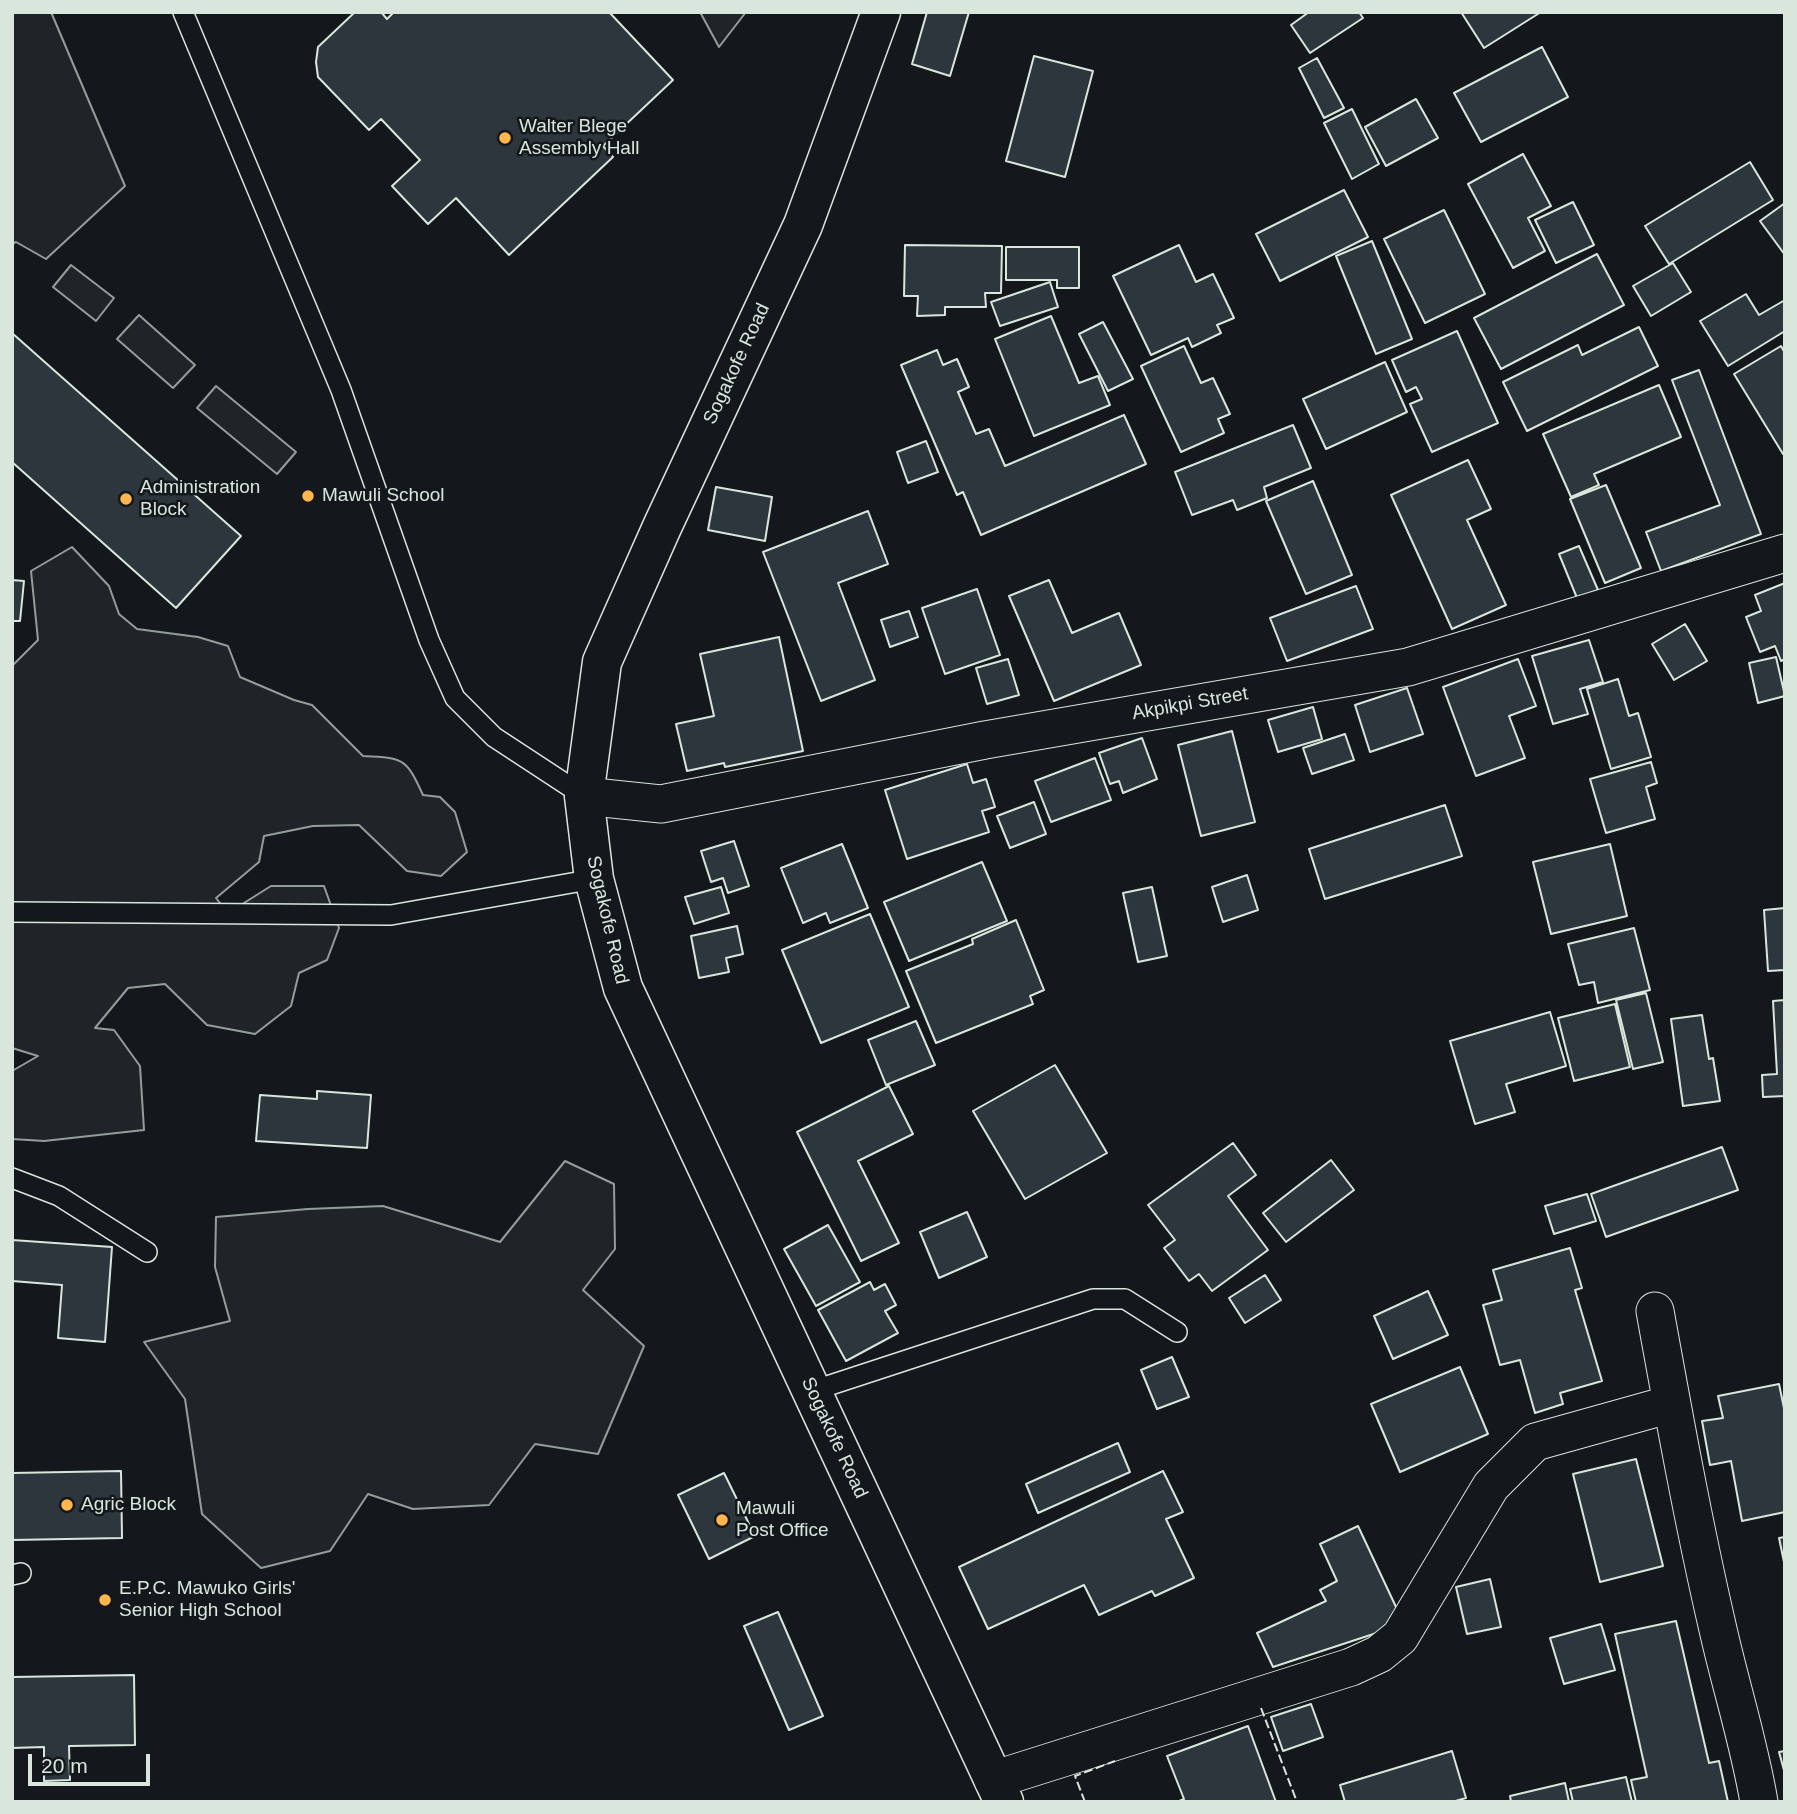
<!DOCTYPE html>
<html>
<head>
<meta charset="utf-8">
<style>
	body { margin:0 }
	#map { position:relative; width:1797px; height:1814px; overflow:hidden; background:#14181c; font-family:Arial,sans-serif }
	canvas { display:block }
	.frame { position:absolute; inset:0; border:14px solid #d8e6dc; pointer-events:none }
	.scale { position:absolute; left:28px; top:1754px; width:122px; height:32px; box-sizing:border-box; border:4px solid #d8e6dc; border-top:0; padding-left:9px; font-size:21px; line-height:24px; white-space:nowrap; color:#d8e6dc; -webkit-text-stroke:5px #14181c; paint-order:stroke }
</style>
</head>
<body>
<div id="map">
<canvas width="1797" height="1814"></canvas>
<div class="frame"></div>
<div class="scale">20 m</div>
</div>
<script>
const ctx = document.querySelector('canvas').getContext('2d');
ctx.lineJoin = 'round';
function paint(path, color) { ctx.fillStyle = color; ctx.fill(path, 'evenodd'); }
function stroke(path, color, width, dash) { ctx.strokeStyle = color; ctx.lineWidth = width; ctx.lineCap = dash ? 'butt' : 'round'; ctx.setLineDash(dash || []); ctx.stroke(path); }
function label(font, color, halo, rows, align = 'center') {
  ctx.font = font + ' Arial,sans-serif'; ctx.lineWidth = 5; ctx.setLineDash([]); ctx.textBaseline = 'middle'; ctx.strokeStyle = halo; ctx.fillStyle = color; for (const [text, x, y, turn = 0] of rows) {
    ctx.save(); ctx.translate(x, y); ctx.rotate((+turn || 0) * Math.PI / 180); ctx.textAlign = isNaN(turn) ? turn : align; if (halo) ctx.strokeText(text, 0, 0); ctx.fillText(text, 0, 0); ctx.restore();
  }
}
const green = new Path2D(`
	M12,12h39l74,174 -79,73 -30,-17 -4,2z
	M700,12h46l-27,35z
	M71,265l43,33 -18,23 -43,-34z
	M139,315l56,50 -22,23 -56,-49z
	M216,386l80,66 -19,22 -80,-66z
	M72,547l37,39 10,28 18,15 61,8 30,9 12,31 54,23 18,5 51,51c41,2 43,2 60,39l17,2 15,15 12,40 -26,24 -34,-5 -48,-46 -46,1 -49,10 -5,26 -43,36 12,15 43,-27h53l15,42 -12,32 -28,13 -8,33 -36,28 -48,-9 -42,-41 -37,4 -33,40 19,2 26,36 4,64 -100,11 -32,-2v-68l26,-15 -26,-8v-382l26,-26 -7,-69z
	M565,1161l49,23 1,65 -32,41 61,56 -46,108 -63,-10 -46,61 -76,4 -45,-15 -38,57 -69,17 -59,-54 -17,-115 -41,-57 86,-21 -15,-54 1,-50 92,-8 75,-3 117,36z`);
paint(green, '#202428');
stroke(green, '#939e99', 2);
const building = new Path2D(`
	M355,12h26l6,7 7,-7h215l64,68 -70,66 10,11 -104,98 -53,-57 -28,26 -36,-38 28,-26 -39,-41 -12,11 -51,-53 -2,-15 2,-15z
	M927,12h42l-19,64 -38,-12z
	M1309,12h50l4,6 -53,35 -19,-28z
	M1461,12h80l-57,36z
	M1542,47l26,50 -87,45 -27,-49z
	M1034,56l59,15 -28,106 -59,-16z
	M1317,58l27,50 -20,10 -25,-50z
	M1416,99l22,39 -52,28 -21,-39z
	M1352,109l27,55 -27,15 -28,-56z
	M1523,154l28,52 -23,12 17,33 -32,17 -45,-84z
	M1750,162l23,38 -104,64 -24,-38z
	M1344,190l24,47 -88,44 -24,-47z
	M1573,202l21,43 -38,18 -21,-43z
	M1785,203v52l-25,-34z
	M1444,210l41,84 -60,29 -41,-84z
	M1372,241l40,98 -36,15 -40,-98z
	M905,245l97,1 -1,47h-16l1,14h-41v8l-28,1 1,-20h-14z
	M1179,245l17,37 17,-8 21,44 -17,7 4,8 -29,14 -4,-9 -37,17 -38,-79z
	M1006,247h73v41h-22v-8h-51z
	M1597,254l27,51 -123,64 -27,-51z
	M1673,263l18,29 -40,24 -18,-30z
	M1050,282l8,25 -58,19 -9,-24z
	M1746,294l13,21 26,-15v31l-57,35 -28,-45z
	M1051,316l28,67 19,-7 12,29 -76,31 -39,-97z
	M1103,322l30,57 -25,12 -29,-57z
	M1639,327l19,39 -131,65 -24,-49 75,-37 4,10z
	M1457,331l41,92 -66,29 -22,-48 12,-5 -6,-12 -10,5 -14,-32z
	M12,333l229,203 -65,72 -164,-146z
	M1184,346l17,37 12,-5 17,36 -12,5 6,14 -43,19 -40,-86z
	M1781,346l4,7v99l-2,2 -49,-80z
	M937,350l6,15 14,-6 12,28 -11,5 18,42 13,-5 16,37 119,-51 22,49 -165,71 -18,-43 -6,3 -56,-130z
	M1385,362l22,50 -81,37 -23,-50z
	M1699,370l62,164 -100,37 -15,-39 74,-27 -48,-125z
	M1659,385l22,52 -87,37 5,11 -28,12 -28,-63z
	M1293,425l18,43 -47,19 3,11 -30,12 -4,-10 -41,15 -17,-43z
	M926,441l12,31 -30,11 -11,-31z
	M1468,460l23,49 -24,11 39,85 -54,24 -61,-134z
	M1313,481l39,94 -46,19 -40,-93z
	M1606,485l35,83 -36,15 -35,-84z
	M716,487l56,10 -7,44 -57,-11z
	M868,511l20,53 -50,19 37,97 -54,21 -58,-149z
	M1579,546l19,44 -21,8 -18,-44z
	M12,580l12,1 -4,40h-8z
	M1049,580l23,53 47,-20 22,52 -87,36 -45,-105z
	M1785,583v76l-4,2 -6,-15 -15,6 -14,-35 15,-6 -6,-16z
	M1356,586l17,43 -86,32 -17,-43z
	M977,589l23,66 -55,19 -23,-66z
	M909,611l9,26 -28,10 -9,-27z
	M1685,624l22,37 -33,19 -22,-36z
	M779,637l24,114 -78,16 -1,-4 -37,8 -11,-47 38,-8 -14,-62z
	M1589,640l14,42 -23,7 8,25 -35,10 -21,-68z
	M1776,657l9,39 -27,7 -9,-40z
	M1008,659l11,36 -32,9 -11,-36z
	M1518,659l18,47 -27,10 16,42 -49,18 -33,-89z
	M1618,679l11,37 9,-3 13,44 -40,12 -24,-80z
	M1407,688l16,46 -53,18 -15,-47z
	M1313,707l9,32 -44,13 -10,-32z
	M1232,731l23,91 -54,14 -23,-91z
	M1345,734l9,26 -42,14 -9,-26z
	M1142,738l15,41 -34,14 -4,-12 -9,3 -11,-31z
	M1095,758l16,42 -60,22 -16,-41z
	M1651,762l6,21 -11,4 9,32 -49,14 -16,-54z
	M967,764l6,19 13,-4 9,28 -13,4 7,21 -82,27 -22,-69z
	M1034,802l12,32 -36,14 -13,-32z
	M1445,805l17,51 -137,43 -16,-50z
	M734,841l15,45 -21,7 -5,-15 -12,4 -10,-31z
	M842,844l26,64 -38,15 -4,-10 -23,10 -22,-55z
	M1610,844l17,72 -76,18 -18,-72z
	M982,862l25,59 -98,40 -25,-59z
	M1247,875l11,35 -35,12 -11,-35z
	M721,887l8,26 -35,11 -9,-27z
	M1152,887l15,69 -29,6 -15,-69z
	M1785,908v62l-17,1 -4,-61z
	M870,914l39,93 -88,36 -39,-93z
	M1016,920l28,70 -14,6 3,8 -97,39 -30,-72 67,-27 -1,-5z
	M737,926l6,28 -17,4 3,14 -30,6 -8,-42z
	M1634,928l16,62 -52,13 -4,-21 -15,3 -11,-41z
	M1646,993l17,69 -30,7 -17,-69z
	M1785,1000v96l-22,1 -1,-22 15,-1 -4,-73z
	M1615,1004l15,63 -56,14 -16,-63z
	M1550,1012l16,54 -60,18 9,28 -40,12 -25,-83z
	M1702,1015l7,44 4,-1 7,43 -37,5 -12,-87z
	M916,1021l19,44 -49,20 -18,-45z
	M1055,1065l52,88 -82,46 -52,-88z
	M889,1086l24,48 -55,27 41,82 -38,18 -64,-129z
	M317,1091l54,4 -4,53 -111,-7 4,-46 57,4z
	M1233,1143l23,32 -28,21 40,54 -56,41 -13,-17 -10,7 -25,-33 11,-8 -27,-35z
	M1722,1147l16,43 -132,47 -15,-43z
	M1331,1160l23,30 -68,52 -23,-29z
	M1587,1194l9,27 -42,13 -9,-28z
	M967,1212l20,45 -48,21 -19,-46z
	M828,1225l32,57 -44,24 -32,-57z
	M12,1240l100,7 -7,95 -47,-4 4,-53 -50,-4z
	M1570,1248l12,40 -7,2 27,91 -42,12 3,11 -28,9 -15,-53 -20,5 -17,-60 19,-5 -9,-30z
	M1265,1275l16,25 -36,23 -16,-25z
	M870,1282l4,8 11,-6 11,21 -11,6 13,22 -52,28 -28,-51z
	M1428,1291l20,44 -55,24 -19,-43z
	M1172,1357l17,40 -32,12 -16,-39z
	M1460,1367l28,67 -88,38 -29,-68z
	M1779,1384l6,29v99l-43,9 -11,-60 -21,4 -8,-44 21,-3 -5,-22z
	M1118,1443l12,29 -92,41 -12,-29z
	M1636,1459l27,107 -63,16 -27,-108z
	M121,1471l1,67 -110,2v-67z
	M1163,1471l20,41 -17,7 28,59 -39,18 -3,-5 -53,24 -15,-30 -96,44 -29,-62z
	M724,1473l31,63 -46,23 -31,-64z
	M1358,1526l46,98 -131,43 -16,-34 69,-32 -6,-11 17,-9 -17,-37z
	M1785,1537v30l-6,-29z
	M1490,1579l11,48 -34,7 -11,-47z
	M778,1612l45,104 -34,14 -45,-104z
	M1676,1621l33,142 10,-2 9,41h-92l-5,-22 16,-3 -32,-143z
	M1601,1624l14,46 -51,14 -14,-46z
	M134,1675l1,70 -66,1 1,34 -26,1v-34l-32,1v-71z
	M1311,1704l12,33 -40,14 -12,-34z
	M1248,1726l28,76h-99l7,-3 -17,-43z
	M1452,1751l14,47 -14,4h-107l-5,-17z
	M1785,1751v23l-6,-22z
	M1626,1777l6,25h-59l-3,-13z
	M1565,1783l4,19h-58l-1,-6z`);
paint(building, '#2c363c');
stroke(building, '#d8e6dc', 2);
const lane = new Path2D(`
	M183,12l158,378 88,250 26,58 39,39 90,59
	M12,912l379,3 203,-36
	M12,1178l47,18 88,56
	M812,1391l281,-92h32l52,33
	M12,1575l9,-2`);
const street = new Path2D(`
	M584,796l77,8 324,-64 423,-73 377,-114
	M1655,1311c19,105 38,210 62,314 13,59 32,117 42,177
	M993,1780l358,-113 28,-13 21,-17 91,-151 44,-44 136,-38`);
const primary = new Path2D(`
	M881,12l-78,213 -141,302 -60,135 -18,134 10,83 29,109 381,814`);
stroke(lane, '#d8e6dc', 22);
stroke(street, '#d8e6dc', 39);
stroke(primary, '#d8e6dc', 41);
stroke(lane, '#14181c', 19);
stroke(street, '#14181c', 37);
stroke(primary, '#14181c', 38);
stroke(new Path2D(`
	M1261,1708l36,94
	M1085,1802l-10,-26 40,-15`), '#d8e6dc', 2, [9, 3.5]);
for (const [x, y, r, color] of [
	[505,138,7,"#ffb74d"],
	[308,496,7,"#ffb74d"],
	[126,499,7,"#ffb74d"],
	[67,1505,7,"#ffb74d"],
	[722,1520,7,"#ffb74d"],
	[105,1600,7,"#ffb74d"]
]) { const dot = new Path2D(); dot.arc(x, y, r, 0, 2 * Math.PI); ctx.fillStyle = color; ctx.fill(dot); stroke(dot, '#14181c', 2.5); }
label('19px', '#d8e6dc', '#14181c', [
	["Walter Blege",519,127],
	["Assembly Hall",519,149],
	["Administration",140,488],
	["Block",140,510],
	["Mawuli School",322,496],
	["Agric Block",81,1505],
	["Mawuli",736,1509],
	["Post Office",736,1531],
	["E.P.C. Mawuko Girls'",119,1589],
	["Senior High School",119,1611]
], 'left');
label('19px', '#d8e6dc', '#14181c', [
	["Sogakofe Road",737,364,-65],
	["Akpikpi Street",1190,704,-10],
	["Sogakofe Road",607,920,77],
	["Sogakofe Road",834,1438,65]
]);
</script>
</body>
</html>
